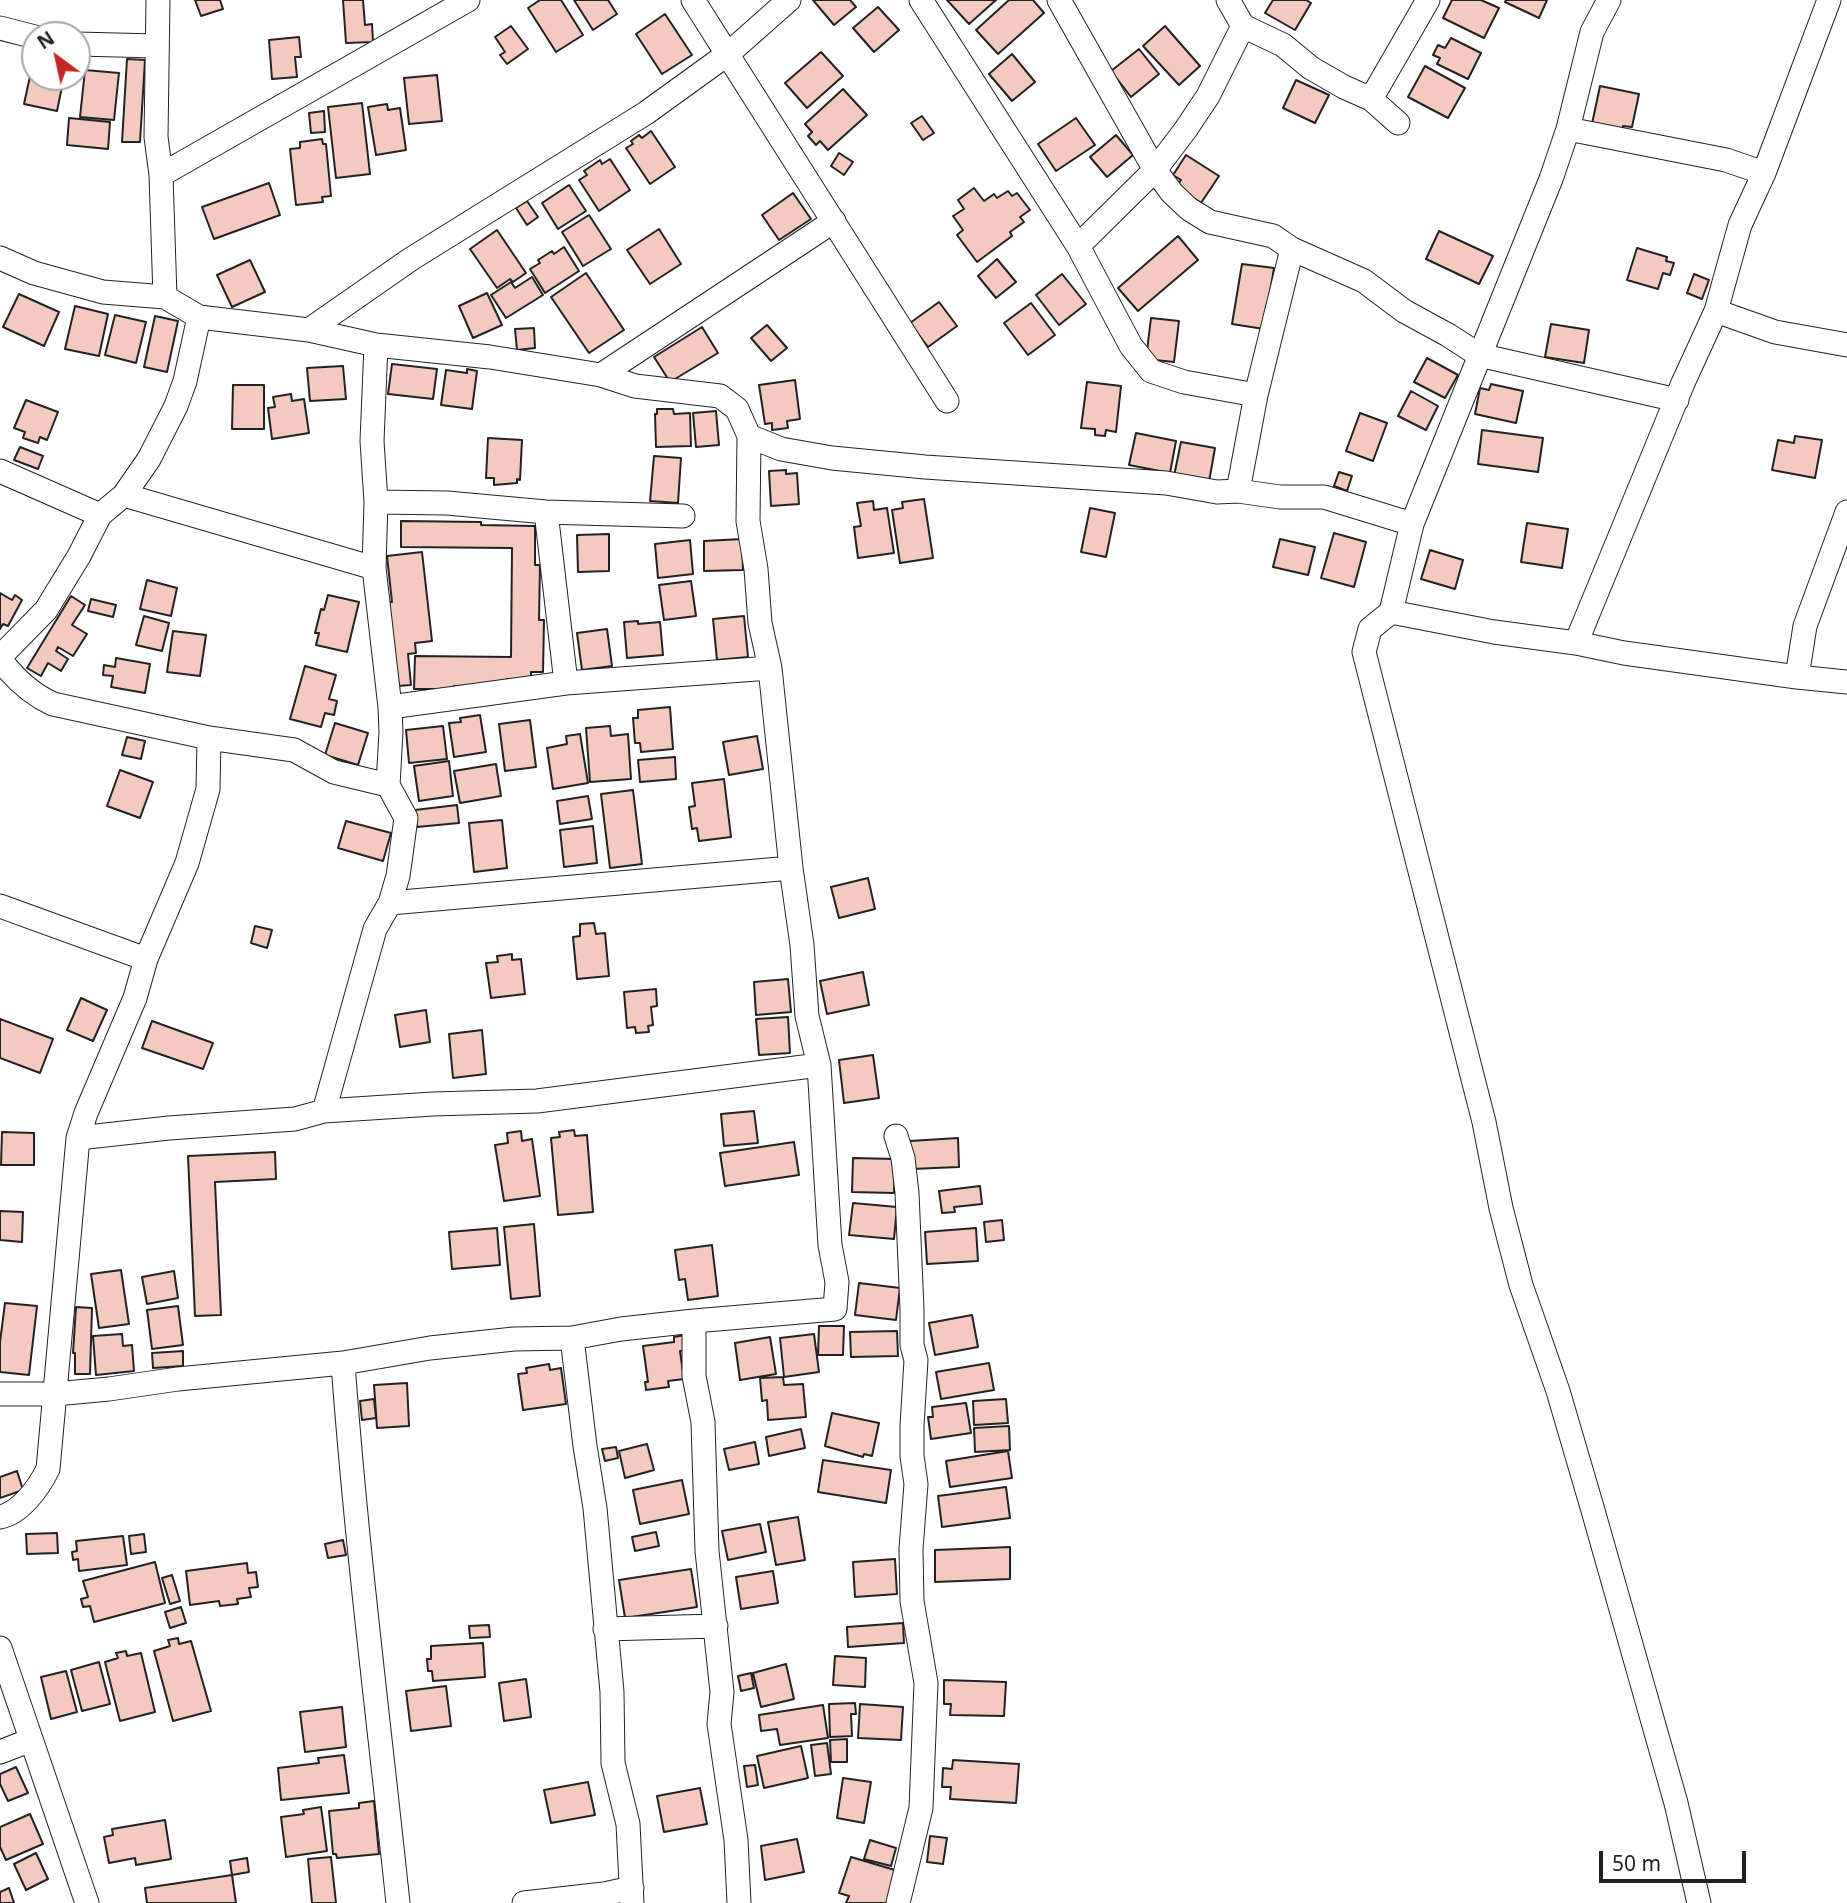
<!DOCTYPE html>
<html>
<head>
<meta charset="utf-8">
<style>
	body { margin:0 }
	#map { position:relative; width:1847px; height:1903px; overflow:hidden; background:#fff; font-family:"Noto Sans",sans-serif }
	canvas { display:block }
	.north { position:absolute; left:21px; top:21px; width:70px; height:70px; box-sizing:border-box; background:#fff; border:2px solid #a7a7a7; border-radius:50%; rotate:327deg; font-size:19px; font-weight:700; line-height:28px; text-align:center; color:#222 }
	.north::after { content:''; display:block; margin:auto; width:24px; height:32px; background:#c62828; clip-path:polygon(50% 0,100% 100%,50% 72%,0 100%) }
	.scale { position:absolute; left:1599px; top:1851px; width:147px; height:32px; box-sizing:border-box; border:4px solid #222; border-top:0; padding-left:9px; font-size:21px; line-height:24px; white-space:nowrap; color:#222; -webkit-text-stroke:5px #fff; paint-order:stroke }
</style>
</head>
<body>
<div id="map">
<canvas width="1847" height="1903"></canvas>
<div class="north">N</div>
<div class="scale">50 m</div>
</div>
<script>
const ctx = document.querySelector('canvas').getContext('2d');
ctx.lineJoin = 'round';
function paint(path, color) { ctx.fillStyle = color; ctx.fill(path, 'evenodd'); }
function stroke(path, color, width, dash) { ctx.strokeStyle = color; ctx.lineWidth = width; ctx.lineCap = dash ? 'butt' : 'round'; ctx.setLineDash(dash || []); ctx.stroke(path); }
const building = new Path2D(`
	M195,0h25l3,9 -22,7z
	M343,0h20l2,25 7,-1 1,18 -27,1z
	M540,0h21l22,35 -27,17 -28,-44z
	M574,0h34l9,14 -24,16z
	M813,0h37l6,7 -22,18z
	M947,0h49l-27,24z
	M1009,0h24l11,13 -46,41 -22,-24z
	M1273,0h33l5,3 -16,27 -30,-17z
	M1452,0h29l18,8 -15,30 -41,-20z
	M1506,0h41l-8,18 -34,-16z
	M878,7l21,23 -25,22 -21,-24z
	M665,14l27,41 -30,19 -26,-40z
	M511,26l17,23 -21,15 -7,-9 5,-3 -10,-15z
	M1165,26l35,40 -21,19 -36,-39z
	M299,37l2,20h-6l2,20 -25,2 -3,-39z
	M1451,38l30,15 -13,26 -31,-15 3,-6 -7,-3 5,-10 7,3z
	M1139,49l20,25 -28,23 -20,-26z
	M821,52l22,24 -36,32 -22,-25z
	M1012,54l23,28 -23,19 -23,-27z
	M127,59l18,1 -5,82h-18z
	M1425,66l40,22 -17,30 -40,-21z
	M32,67h3v10h29l-7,34 -33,-7z
	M85,70l34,3 -5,47 -34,-3z
	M437,75l5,46 -33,3 -5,-46z
	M1296,80l33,15 -14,28 -32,-15z
	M1600,86l39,8 -7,33 -9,-1v4l-31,-6z
	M843,89l24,26 -39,35 -8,-9 -4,4 -8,-9 4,-4 -7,-8z
	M362,103l8,71 -34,4 -8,-71z
	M387,104l1,6 12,-2 6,42 -30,5 -8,-48z
	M324,111l1,21 -14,1 -2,-20z
	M922,116l12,17 -11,7 -12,-17z
	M69,118l41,4 -2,27 -41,-4z
	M1076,118l19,27 -39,26 -18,-27z
	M651,131l24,36 -25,17 -24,-36 7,-4 -2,-3 8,-6 3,3z
	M1116,135l17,20 -26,22 -17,-20z
	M322,139l1,5h3l5,52 -9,1 1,5 -27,3 -6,-56 10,-1v-6z
	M839,153l14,9 -9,13 -13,-9z
	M1186,155l33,21 -18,27 -25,-16 5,-7 -8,-5z
	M610,159l20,31 -31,21 -20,-31 8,-5 -3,-4 16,-11 2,4z
	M269,183l11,32 -66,24 -12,-32z
	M569,185l17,26 -28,18 -16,-26z
	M974,188l10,13 10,-7 3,4 11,-7 4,5 5,-3 13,17 -10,7 4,5 -14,10 2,4 -35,26 -20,-27 6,-5 -10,-14 11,-7 -6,-9z
	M793,193l18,26 -32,21 -17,-25z
	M527,201l11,16 -11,8 -11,-17z
	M589,215l22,34 -28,17 -21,-34z
	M659,229l22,35 -31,20 -23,-34z
	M497,230l29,43 -13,9 -3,-3 -13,9 -27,-39z
	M1439,231l54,25 -14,28 -53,-25z
	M1178,236l20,24 -60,51 -20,-23z
	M564,247l15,24 -34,22 -15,-24 10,-6 -2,-3 14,-9 2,3z
	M1637,248l30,9 -1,4 8,2 -4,12 -7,-2 -5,16 -31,-9z
	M997,259l19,23 -20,16 -18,-22z
	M250,260l15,32 -33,15 -15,-32z
	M1242,264l32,4 -10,61 -32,-5z
	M586,273l38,57 -35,23 -38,-56z
	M1062,274l24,30 -27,21 -23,-30z
	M1694,274l15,6 -7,19 -15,-6z
	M532,277l11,18 -37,23 -15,-23 20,-13 4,6z
	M487,293l15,32 -29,13 -14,-32z
	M19,294l40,18 -15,34 -41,-19z
	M939,302l18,24 -29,21 -18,-24z
	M1031,303l24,32 -27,20 -24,-32z
	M75,306l33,8 -9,42 -34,-7z
	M115,315l31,7 -10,41 -31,-8z
	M155,316l23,5 -11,51 -23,-5z
	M1151,318l28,3 -5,41 -28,-3z
	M1551,324l38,6 -5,33 -39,-6z
	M767,325l20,23 -16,13 -20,-23z
	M702,327l16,26 -48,29 -16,-25z
	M534,328l1,20 -18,2 -2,-21z
	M1427,358l31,17 -13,23 -31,-16z
	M392,364l45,5 -4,30 -45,-5z
	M343,366l3,33 -36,2 -3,-33z
	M467,369l10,2 -5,38 -31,-4 5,-35 21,3z
	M795,380l5,39 -13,2 1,7 -16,2v-7l-7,1 -6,-39z
	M1087,382l34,4 -5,46 -10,-2 -1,6 -10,-1v-6l-14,-1z
	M1491,384l32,7 -7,32 -41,-9 5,-26 9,2z
	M233,385h31v44h-32z
	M1411,391l27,15 -12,24 -28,-14z
	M291,394l1,7 12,-2 5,34 -37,6 -4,-31 7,-1 -2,-10z
	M26,400l32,12 -11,28 -7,-3 -2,6 -15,-5 2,-6 -11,-4z
	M657,409h16l1,5 16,-1 1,33 -35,1 -1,-33h2z
	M716,411l3,34 -23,2 -3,-34z
	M1360,413l27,10 -14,38 -27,-10z
	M1482,430l61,8 -5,34 -60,-8z
	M1136,433l40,8 -6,32 -41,-8z
	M1795,436l27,4 -7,38 -43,-8 6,-30 16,3z
	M488,438l34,2 -2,40 -3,-1v4l-23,2v-7h-8z
	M1181,442l34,6 -6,34 -35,-6z
	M20,447l23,9 -5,13 -24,-9z
	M654,456l27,2 -3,45 -28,-2z
	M786,470v4l11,-1 2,31 -28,2 -2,-35z
	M1339,472l13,4 -5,15 -13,-5z
	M924,499l9,59 -33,5 -8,-53 11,-2 -1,-6z
	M873,501l1,9 13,-2 7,45 -36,5 -4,-31 7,-1 -4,-23z
	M1090,508l25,5 -9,44 -25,-5z
	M401,521l80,1v3l54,1v39h5l-1,55h5l-1,52h-12v7h-24v6l-53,1v3h-40l1,-33 96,1 1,-109 -111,-1z
	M1527,523l41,6 -6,39 -41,-6z
	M1334,533l32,9 -12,45 -33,-9z
	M609,534v37l-31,1 -1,-37z
	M742,539l1,31 -39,1v-30z
	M1280,539l35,8 -7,28 -35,-8z
	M690,540l3,34 -35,4 -3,-34z
	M1430,550l33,10 -8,29 -34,-10z
	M422,552l10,89 -17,2 1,10 -8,1 3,31 -13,1 -9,-84h3l-5,-46z
	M147,580l30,8 -6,28 -31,-7z
	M691,581l5,35 -32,4 -5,-35z
	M0,593l12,7 3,-5 7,5 -14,26 -5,-2 -3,5z
	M328,595l31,7 -12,50 -31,-7 3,-12h-4l6,-24 3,1z
	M71,596l14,9 -13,20 15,9 -14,22 -15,-9 -2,4 12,8 -7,12 -13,-8 -7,13 -14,-8z
	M91,599l25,6 -3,12 -25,-6z
	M144,616l25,7 -7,28 -26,-6z
	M744,616l4,41 -31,3 -4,-41z
	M638,621v3l22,-2 3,33 -36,3 -3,-36z
	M607,629l5,37 -30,4 -5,-37z
	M173,631l33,4 -6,41 -33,-4z
	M116,658l34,6 -5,29 -34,-6 2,-11 -10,-1 1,-10 11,2z
	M305,666l31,9 -7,24 8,2 -3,14 -9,-2 -4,14 -31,-8z
	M670,707l3,42 -32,3 -1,-9h-5l-2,-25h5v-8z
	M480,715l6,37 -32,5 -5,-34 12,-1 -1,-4z
	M530,720l6,47 -31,4 -6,-47z
	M335,723l33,10 -10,32 -33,-10z
	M443,726l4,33 -38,4 -3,-33z
	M610,726l1,10 17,-2 3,45 -41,3 -4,-54z
	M580,734l8,49 -35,6 -6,-41 20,-4 -1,-8z
	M757,736l6,33 -34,6 -6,-33z
	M127,737l18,4 -4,18 -19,-4z
	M675,757l1,22 -36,3 -2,-22z
	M449,761l4,35 -34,5 -5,-35z
	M496,764l5,32 -41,7 -6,-32z
	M120,770l33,12 -13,36 -33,-12z
	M724,779l7,58 -32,4 -2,-13 -5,1 -3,-22 6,-1 -3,-23z
	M633,790l9,74 -32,4 -9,-74z
	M588,796l4,23 -32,5 -3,-23z
	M457,805l2,18 -42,4 -2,-17z
	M502,820l5,48 -33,4 -5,-49z
	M346,821l45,12 -8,28 -45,-13z
	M593,826l4,37 -33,4 -4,-37z
	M868,878l7,31 -36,9 -8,-31z
	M594,923l2,11 9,-1 4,43 -32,3 -4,-42 7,-1v-12z
	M255,926l17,4 -5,18 -16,-5z
	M512,954v6l9,-1 4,35 -34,4 -5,-35 12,-1 -1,-6z
	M863,972l6,33 -42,9 -7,-33z
	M788,979l3,33 -35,3 -2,-33z
	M656,989l1,17 -6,1 2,18 -5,1 1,6 -13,1 -1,-6 -8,1 -3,-36z
	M81,998l26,12 -14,31 -26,-11z
	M426,1010l4,32 -30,5 -5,-32z
	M788,1017l2,36 -31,2 -3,-36z
	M0,1019l53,20 -13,34 -40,-15z
	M152,1021l61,22 -10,26 -61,-21z
	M482,1030l4,44 -33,4 -4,-44z
	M873,1055l6,43 -35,5 -5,-43z
	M754,1111l4,32 -34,3 -3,-32z
	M574,1130l1,6 12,-1 6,77 -35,3 -7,-77 9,-1 -1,-5z
	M521,1131l1,10 10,-2 8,57 -36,5 -9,-56 13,-2 -1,-10z
	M2,1132l32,1v32h-33z
	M958,1138l1,29 -48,2 -1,-28z
	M794,1142l5,33 -74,11 -5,-33z
	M275,1152l1,27 -61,3 6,133 -26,1 -7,-160z
	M853,1158l42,1 -1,34 -42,-1z
	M980,1186l2,18 -28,3 1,5 -13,1 -3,-22z
	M853,1203l44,4 -3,32 -45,-4z
	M0,1211l23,1 -1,30 -22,-2z
	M1002,1220l2,20 -18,2 -2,-20z
	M534,1224l6,72 -29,3 -7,-72z
	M497,1228l3,37 -48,4 -3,-37z
	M976,1228l2,33 -51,3 -2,-32z
	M712,1245l6,51 -30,4 -3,-21 -6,1 -4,-30z
	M121,1270l8,54 -30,4 -8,-54z
	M174,1271l4,27 -31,6 -5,-27z
	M859,1283l41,5 -4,32 -41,-5z
	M5,1303l32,3 -8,69 -29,-3v-30z
	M178,1306l5,39 -31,4 -5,-39z
	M76,1307l16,1 -2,66h-15v-21h-2z
	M972,1315l6,32 -43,8 -6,-32z
	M819,1326h25l-1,29h-25z
	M897,1331l1,25 -47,1 -1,-25z
	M122,1334l1,12 9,-1 2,26 -38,4 -3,-39z
	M814,1334l5,38 -35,5 -4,-39z
	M685,1335l2,15 -7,1 4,28 -16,2 1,6 -23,3 -1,-8h3l-5,-36 31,-4v-5z
	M770,1337l6,37 -36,6 -5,-37z
	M183,1351v15l-30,2 -1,-15z
	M989,1363l5,27 -53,9 -5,-27z
	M549,1364l1,6 11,-2 5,36 -43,6 -5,-36 9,-1 -1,-5z
	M783,1377l1,8 19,-1 3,33 -38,3 -1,-20 -5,1 -2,-23z
	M407,1383l2,43 -32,2 -3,-43z
	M374,1399l2,19 -14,2 -2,-19z
	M1006,1399l2,24 -34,2 -1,-24z
	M966,1403l5,30 -40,6 -3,-22h5l-1,-10z
	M832,1413l47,10 -7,33 -8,-2 -1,3 -38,-11z
	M1009,1426l1,24 -35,2 -1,-24z
	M801,1429l4,19 -36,8 -3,-19z
	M755,1442l4,22 -30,6 -5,-21z
	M647,1444l7,26 -29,8 -6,-27z
	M616,1447l2,11 -13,3 -3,-12z
	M1008,1451l4,27 -62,9 -4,-26z
	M823,1460l68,10 -5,33 -68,-11z
	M17,1471l6,19 -23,8v-21z
	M682,1480l7,34 -49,10 -7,-34z
	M1006,1487l4,31 -68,9 -4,-31z
	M798,1517l7,43 -29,5 -8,-43z
	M760,1524l6,28 -38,8 -6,-29z
	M656,1532l3,14 -24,5 -3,-14z
	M57,1533l1,20 -31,1 -1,-20z
	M144,1534l2,18 -15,2 -2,-18z
	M123,1536l4,29 -48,6 -1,-12 -5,1 -1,-8 5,-1 -1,-10z
	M343,1540l3,15 -18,3 -3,-14z
	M1010,1547v32l-75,3v-32z
	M895,1559l2,35 -42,3 -2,-35z
	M155,1562l10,41 -71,19 -4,-16 -7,1 -2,-8 7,-2 -5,-16z
	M247,1563l1,10 8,-1 2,15 -9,1 2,9 -14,2 1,5 -18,2 -1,-5 -29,4 -4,-34z
	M691,1569l6,38 -72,11 -6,-38z
	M773,1571l5,32 -37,6 -5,-32z
	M172,1575l8,26 -10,3 -8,-26z
	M181,1607l5,16 -16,5 -5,-16z
	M903,1623l1,20 -56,4 -1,-20z
	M489,1625l1,12 -20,1 -1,-12z
	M178,1638l1,6 12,-3 20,70 -38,10 -19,-70 16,-5 -2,-6z
	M483,1643l2,34 -52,4 -1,-10h-4l-1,-12h4v-13z
	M126,1651l1,5 14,-3 14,59 -35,9 -15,-59 13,-4 -2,-5z
	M835,1656l31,2 -1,29 -32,-2z
	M99,1662l11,42 -28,7 -11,-41z
	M786,1664l8,35 -33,8 -8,-34z
	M66,1671l11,41 -26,7 -10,-42z
	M751,1673l3,15 -13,3 -3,-15z
	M526,1679l5,38 -27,4 -5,-38z
	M944,1680l62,2 -2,34 -54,-1 1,-11h-7z
	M446,1686l5,40 -40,5 -5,-40z
	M855,1703l1,11h-5l1,22 -22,1 -1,-33z
	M860,1704l43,3 -2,33 -43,-2z
	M823,1705l5,33 -48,7 -3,-16 -16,2 -2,-16z
	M342,1707l4,40 -41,5 -5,-40z
	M847,1739v23h-16l-1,-22z
	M827,1743l4,31 -16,2 -4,-31z
	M801,1746l7,32 -44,10 -7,-32z
	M344,1755l5,38 -68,7 -3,-32 41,-5 -1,-5z
	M953,1760l66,4 -3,39 -66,-4 1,-12h-9l1,-19 9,1z
	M755,1765l3,20 -11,2 -3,-21z
	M16,1767l12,26 -20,8 -8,-17v-10z
	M843,1778l28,4 -7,41 -27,-5z
	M588,1782l7,33 -44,8 -7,-33z
	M700,1788l7,36 -43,8 -7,-36z
	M374,1801l5,53 -42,4 -1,-4h-3l-4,-43 30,-3v-5z
	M321,1807l6,44 -41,6 -5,-40 23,-3 -1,-4z
	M30,1814l13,30 -37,16 -6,-13v-20z
	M165,1820l6,39 -35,6 -1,-7 -26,5 -5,-26 9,-2 -1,-6z
	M930,1836l17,2 -4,26 -16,-2z
	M797,1839l7,33 -39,8 -4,-34z
	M870,1840l26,8 -5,18 -27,-7z
	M36,1853l12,26 -22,11 -12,-26z
	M331,1857l5,46h-24l-4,-44z
	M851,1857l47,14 -11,32h-41l3,-7 -10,-3z
	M247,1858l2,14 -17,3 -2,-14z
	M232,1875l4,28h-89l-2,-15z
	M9,1888l5,15h-14v-11z`);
paint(building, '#f3c9c0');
stroke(building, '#222', 2);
const minor = new Path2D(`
	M158,0l-2,137 5,38 4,122
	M693,0l254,401
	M921,0l157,246 53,100 20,25 33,11 72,13
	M1059,0l96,170 17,23 17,16 21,13 63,14 19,13 72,32 40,30 44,24 31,20 198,45
	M1609,0l-17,32 -24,97 -17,50 -139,345 -21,88 -21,17 -6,23 120,470 17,86 20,77 37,106 34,116 84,296 23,100
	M1243,26l40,19 28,23 33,19 27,12 27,24
	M0,28l35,9
	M77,44l79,2
	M1371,99l57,-99
	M1568,129l158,31 38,13
	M161,175l307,-175
	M1078,246l77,-76 31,-41 22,-33 35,-70 -15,-26
	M0,258l34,15 69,19 62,5 34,20 110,13 67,15 114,12 111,18 34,11 85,10 17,13 12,27 32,13 51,9 93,9 241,16 51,9 21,-1 42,6h44l88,27
	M1716,311l59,21 72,13
	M309,330l102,-71 235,-146 83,-60 60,-53
	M601,375l233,-154
	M0,471l100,44
	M1238,491l18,-96 36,-146
	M124,495l250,73
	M376,502l71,1 99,9 137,4
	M546,512l20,171
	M1391,612l103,20 82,11 48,10 173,24 50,5
	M1576,643l107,-260 33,-72 24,-86 24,-52 65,-173
	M0,657l46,-47 33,-54 21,-41 24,-20 25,-36 27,-53 9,-25 14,-64
	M0,659c14,19 31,35 53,45l156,34 85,12 40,22 54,13
	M1797,677l8,-51 42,-114
	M390,707l176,-24 204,-15
	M390,903l401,-35
	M0,906l146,53
	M324,1111l51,-182 15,-26 8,-27 8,-58 -18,-33 3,-53 -1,-25 -16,-139 2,-66 -4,-61 4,-96
	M896,1136l7,22 4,35 5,116v36l4,15 -4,66v30l4,28 -5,65 1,52 14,82 -5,125 -23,95
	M78,1138l91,-10 126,-9 29,-8 109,-7 104,-3 282,-36
	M694,1321v55l9,46 4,129 15,141 -3,32 17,116 3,63
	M572,1338l13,108 10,62 17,184 1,71 15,61 4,79
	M343,1363c13,180 36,360 55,540
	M0,1394h55l54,-5 69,-10 165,-16 87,-15 84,-9 58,-1 49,-9 73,-8 141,-12 2,-27 -7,-37 -11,-180 -12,-49 -5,-71 -11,-77 -21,-200 -10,-45 -4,-54 -8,-48 1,-85
	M0,1517c21,-4 39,-30 48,-48l30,-331 8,-25 49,-115 11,-39 41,-96 21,-74 1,-51
	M605,1629l111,-3
	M0,1648l87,255
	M0,1752l31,-12
	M524,1903l80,-9 28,-6`);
stroke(minor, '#222', 25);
stroke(minor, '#fff', 23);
</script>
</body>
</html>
